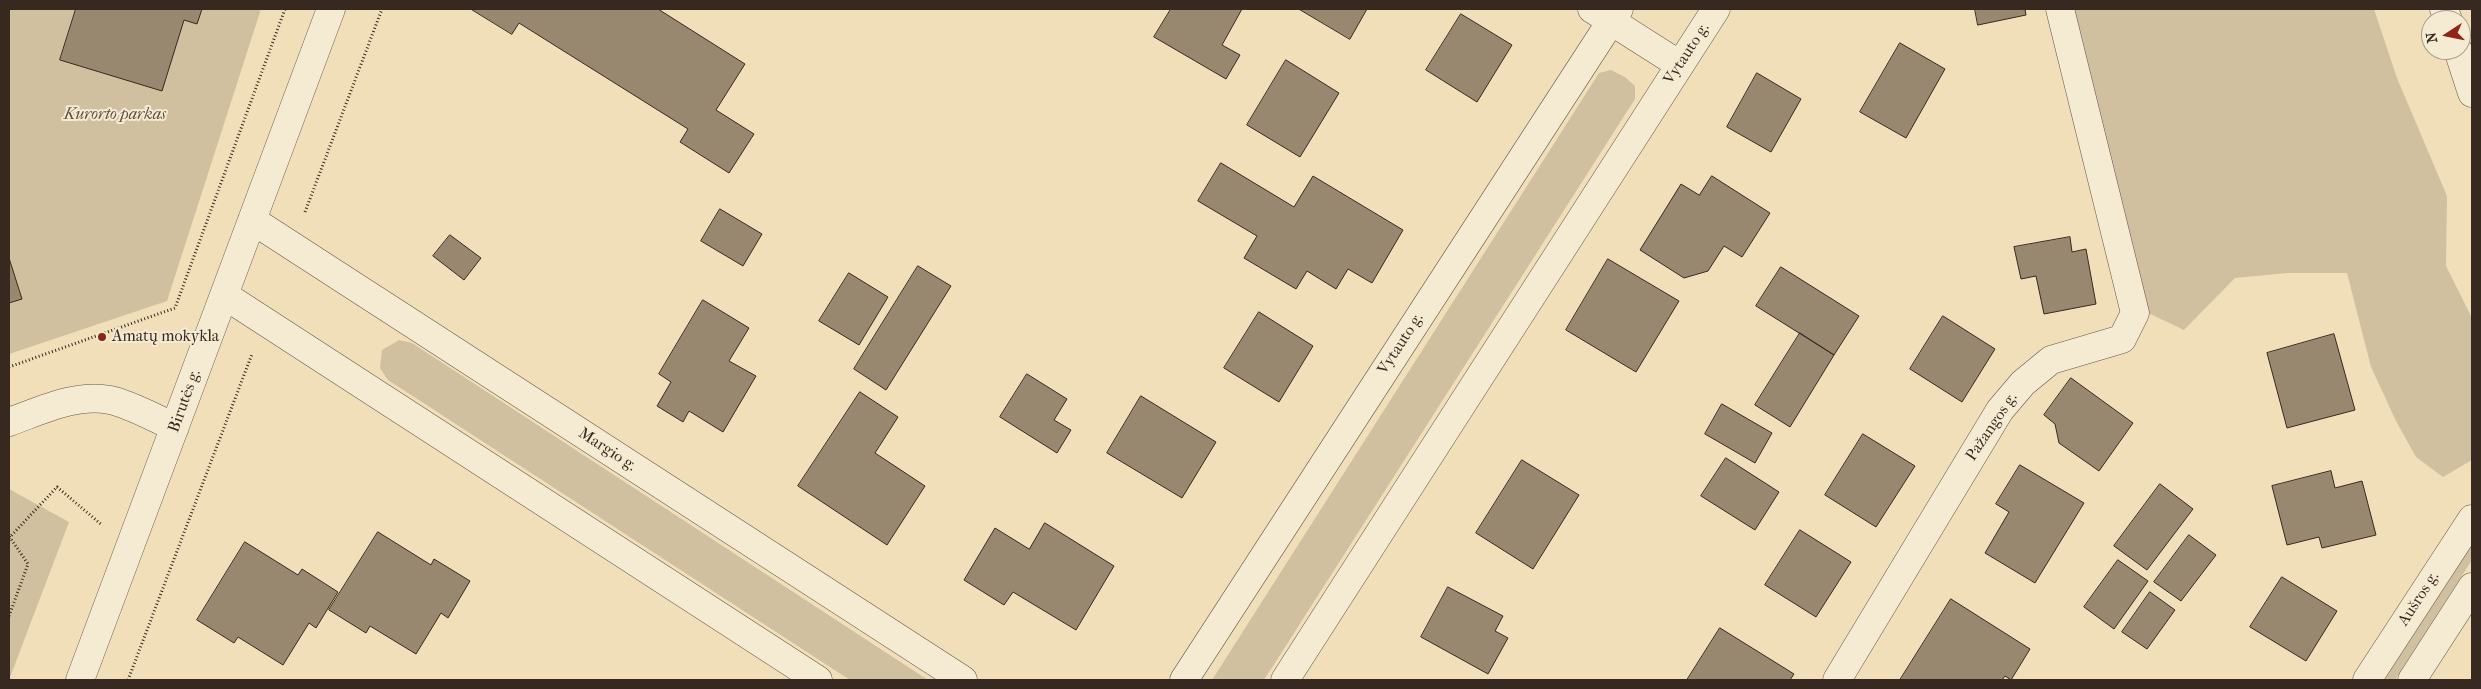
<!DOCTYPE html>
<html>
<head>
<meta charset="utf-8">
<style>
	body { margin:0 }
	#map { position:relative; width:2481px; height:689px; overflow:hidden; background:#f0dfb9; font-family:"IM FELL French Canon",serif }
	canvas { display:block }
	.frame { position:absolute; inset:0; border:10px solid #382920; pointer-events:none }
	.north { position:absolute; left:2421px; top:10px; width:50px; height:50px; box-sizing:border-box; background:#f5ead2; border:1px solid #a99d8b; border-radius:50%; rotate:259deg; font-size:14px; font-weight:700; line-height:20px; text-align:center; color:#382920 }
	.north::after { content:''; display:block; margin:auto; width:18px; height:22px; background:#8f2418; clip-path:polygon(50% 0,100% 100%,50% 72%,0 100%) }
</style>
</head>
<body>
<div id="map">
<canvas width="2481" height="689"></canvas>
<div class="frame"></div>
<div class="north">N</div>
</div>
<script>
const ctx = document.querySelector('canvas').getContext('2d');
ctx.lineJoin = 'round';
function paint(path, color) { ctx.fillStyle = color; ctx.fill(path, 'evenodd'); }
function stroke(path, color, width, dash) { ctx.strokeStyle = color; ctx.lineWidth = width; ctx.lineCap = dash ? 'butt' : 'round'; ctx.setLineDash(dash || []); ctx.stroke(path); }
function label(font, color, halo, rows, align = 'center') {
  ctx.font = font + ' "IM FELL French Canon",serif'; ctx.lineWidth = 4; ctx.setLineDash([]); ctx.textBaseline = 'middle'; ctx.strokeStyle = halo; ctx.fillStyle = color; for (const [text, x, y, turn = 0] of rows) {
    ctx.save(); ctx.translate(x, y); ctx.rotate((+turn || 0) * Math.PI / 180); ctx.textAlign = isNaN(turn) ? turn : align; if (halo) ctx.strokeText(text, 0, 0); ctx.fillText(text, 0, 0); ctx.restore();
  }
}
paint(new Path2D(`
	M9,9h252l-94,292 -158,53z
	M2074,9h300l23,69 50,118 -1,70 26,52v142l-29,17 -27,-20 -20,-36 -25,-54 -24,-94h-60l-52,5 -51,52 -40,-19z
	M1611,70l14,7 10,9v13l-371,581h-52l387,-607z
	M399,340l13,3 516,337h-78l-462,-300 -8,-12 2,-18z
	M9,489l60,33 -60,158z
	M2468,544l4,3v13l-77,120h-17z`), '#d1c09f');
const building = new Path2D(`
	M76,9h126l-5,15 -13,-4 -22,71 -102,-31z
	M471,9h187l87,55 -29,46 38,24 -25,39 -49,-31 8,-13 -169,-106 -7,11z
	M1171,9h71l-20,36 18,10 -14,24 -72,-42z
	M1299,9h68l-17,30z
	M1975,9h50l1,6 -48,10z
	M1461,14l51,31 -35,57 -51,-32z
	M1900,43l45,26 -39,69 -46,-26z
	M1286,60l53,33 -39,64 -53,-32z
	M1757,73l44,26 -30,53 -44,-25z
	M1221,163l73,44 19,-31 90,54 -31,53 -24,-14 -12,20 -29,-18 -11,18 -52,-31 13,-22 -59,-35z
	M1712,176l58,37 -28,44 -18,-11 -16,25 -24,7 -44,-28 41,-66 18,11z
	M720,209l42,25 -19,32 -42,-25z
	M450,235l31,23 -17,22 -31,-24z
	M2070,237l2,15 14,-3 10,55 -52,10 -8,-38 -15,3 -7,-32z
	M9,258l13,41 -13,4z
	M1608,259l71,42 -43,71 -70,-42z
	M918,266l33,20 -65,104 -32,-21z
	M1781,267l78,49 -25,39 -78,-49z
	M849,273l39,24 -29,48 -40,-24z
	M703,300l46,28 -20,33 27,15 -33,56 -34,-21 -6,11 -26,-16 14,-24 -12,-8z
	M1259,312l54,34 -34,56 -55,-34z
	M1943,316l52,33 -33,53 -52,-33z
	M1800,333l34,22 -44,72 -35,-22z
	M2334,334l21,76 -68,18 -20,-75z
	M1027,374l40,25 -13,21 17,10 -14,23 -57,-36z
	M2071,378l62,45 -34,48 -40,-28 -4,-19 -11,-9z
	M860,392l38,25 -23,36 50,33 -38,59 -89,-59z
	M1141,396l75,46 -34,56 -75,-45z
	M1722,404l50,29 -17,30 -50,-29z
	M1863,434l52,32 -39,61 -51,-32z
	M1726,458l53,34 -24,38 -54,-34z
	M1522,460l57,35 -46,74 -57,-36z
	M2020,465l64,38 -49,80 -50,-30 24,-41 -13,-8z
	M2331,471l4,17 27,-7 14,54 -54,13 -3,-11 -32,8 -15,-59z
	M2160,484l33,25 -46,61 -33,-24z
	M1045,523l69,43 -38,64 -63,-38 -9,13 -40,-25 31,-52 34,21z
	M1800,530l51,32 -35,55 -51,-32z
	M378,532l53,33 3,-6 36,22 -22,37 -7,-5 -25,41 -46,-28 -4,7 -37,-23z
	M2189,535l27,20 -35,46 -27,-19z
	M245,542l53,33 4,-6 36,23 -22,36 -7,-5 -26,42 -45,-28 -4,6 -37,-23z
	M2118,560l30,21 -34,48 -30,-22z
	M2282,577l55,34 -31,50 -56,-34z
	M1448,587l55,29 -8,15 13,7 -20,36 -67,-37z
	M2150,592l25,18 -28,39 -25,-17z
	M1951,599l79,50 -19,31 -6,-4 -3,4h-102z
	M1720,628l74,46 -4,6h-103z`);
paint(building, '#988870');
stroke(building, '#382920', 1);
const minor = new Path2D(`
	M1592,9l88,56
	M2444,9l4,11
	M2458,50l14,43
	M252,220l711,460
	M224,295l594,385
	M9,422c31,-11 67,-29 101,-22 20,4 46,19 65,27
	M80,680l251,-671
	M1184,680l435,-671
	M1285,680l431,-671
	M1837,680l163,-270 23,-27 28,-23 71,-21 13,-26 -75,-304
	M2367,680l105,-161
	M2412,680l60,-93`);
stroke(minor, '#665646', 29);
stroke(new Path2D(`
	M305,212l77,-203
	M9,367l166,-59 110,-299
	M9,538l48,-51 45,38
	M9,616l19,-52 -19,-28
	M128,680l124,-326`), '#382920', 3, [1, 2.5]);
stroke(minor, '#f5ead2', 28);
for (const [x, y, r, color] of [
	[102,337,5,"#8f2418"]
]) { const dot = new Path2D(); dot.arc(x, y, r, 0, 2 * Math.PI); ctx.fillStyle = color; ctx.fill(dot); stroke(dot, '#f5ead2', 2); }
label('16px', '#382920', '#f5ead2', [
	["Vytauto g.",1687,54,-57],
	["Vytauto g.",1401,344,-57],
	["Birutės g.",185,401,-70],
	["Pažangos g.",1992,427,-56],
	["Margio g.",607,450,33],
	["Aušros g.",2419,599,-57]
]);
label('italic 16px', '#5e4f40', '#f5ead2', [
	["Kurorto parkas",115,115]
]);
label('16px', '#382920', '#f5ead2', [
	["Amatų mokykla",112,337]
], 'left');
</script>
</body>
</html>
